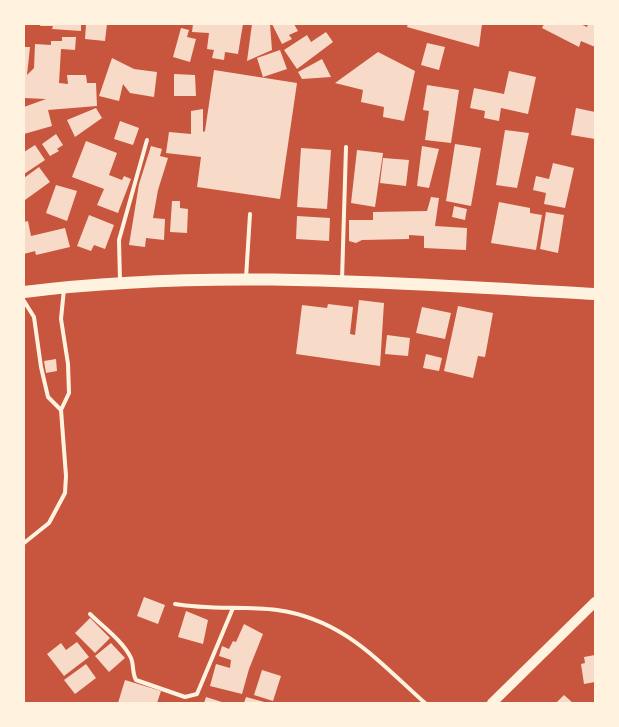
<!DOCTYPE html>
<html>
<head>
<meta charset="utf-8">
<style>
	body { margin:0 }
	#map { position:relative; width:619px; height:727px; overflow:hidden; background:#c8553d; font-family:"PT Sans",sans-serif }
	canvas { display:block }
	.frame { position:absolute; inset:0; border:25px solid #fff3e0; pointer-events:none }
</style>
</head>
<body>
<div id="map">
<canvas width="619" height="727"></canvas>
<div class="frame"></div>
</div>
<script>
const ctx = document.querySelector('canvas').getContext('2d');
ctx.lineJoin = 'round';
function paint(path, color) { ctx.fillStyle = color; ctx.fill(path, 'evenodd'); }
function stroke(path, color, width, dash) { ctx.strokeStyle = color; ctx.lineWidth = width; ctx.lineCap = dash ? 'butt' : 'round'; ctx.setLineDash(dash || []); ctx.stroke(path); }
paint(new Path2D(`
	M41,24h40v7l-29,-2 1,-3h-13z
	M86,24h21l-2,17 -20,-2z
	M193,24h50l-5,30 -13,-2 -1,8 -12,-2 2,-8 -7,-1 2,-16 -17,-1z
	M252,24h18l2,26 -25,11z
	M272,24h22l4,7 -9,4 3,4 -10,5z
	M408,24h74l-3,23 -72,-20z
	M544,24h36l7,3 1,-3h7v23l-14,-6 -2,6 -37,-19z
	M181,28l8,2 -2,7 9,2 -6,23 -17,-5z
	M326,32l7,10 -36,27 -13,-19 23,-15 4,7z
	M62,37h14l-1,13 -14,-1 -2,34 9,1 -1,-9h19l1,8h9l1,23 -49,4 4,16 -28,8v-27l22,-8 -22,-1v-51h6l-3,28 7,-7 1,-24 16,1v-4h11z
	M427,43l18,4 -6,23 -18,-5z
	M280,50l7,19 -24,8 -6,-19z
	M378,52l37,19 -11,50 -21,-4 1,-10 -23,-5 2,-12 -28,-7z
	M112,58l22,11 23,3 -3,25 -24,-4 -7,-9 -4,17 -20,-5z
	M322,59l9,18 -29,2 -4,-7z
	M214,70l83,13 -17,116 -83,-12 4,-30 -35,-4 3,-21 22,2v-23l12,-2v23l2,-1z
	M509,71l27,6 -8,37 -27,-6 -2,13 -15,-3 1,-7 -15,-3 4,-20 30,6z
	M174,74l21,1 1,21h-22z
	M427,85l32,5 -8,53 -26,-3 4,-29 -6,-1z
	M96,108l6,10 -27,19 -8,-17z
	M576,108l19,4v27l-24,-4z
	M120,121l19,7 -6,17 -19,-6z
	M505,130l24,3 -12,55 -21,-3z
	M56,134l7,11 -6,4 2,2 -9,5 -8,-12z
	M86,141l31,12 -8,22 13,5 2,-4 7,3 -13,34 -21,-8 7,-16 -32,-12z
	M455,144l26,4 -10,58 -25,-5z
	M35,145l10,15 -21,14v-22z
	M151,146l11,3 -2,7 8,2 -10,32 -5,28 12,1 -1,21 -18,-2 -1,9 -16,-2 10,-61z
	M422,146l17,3 -10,39 -12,-2z
	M301,148l30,2 -4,59 -30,-2z
	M357,150l26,3 -8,54 -24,-4z
	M383,158l26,2 -3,26 -26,-3z
	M553,163l21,5 -9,40 -21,-4 2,-11 -13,-3 3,-14 13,3z
	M39,167l11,15 -25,18 -1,-22z
	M56,185l21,6 -10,30 -21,-8z
	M431,197l8,1 -4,28 32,2 -1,22 -42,-2v-12l-15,-1v4l-47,1 -6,3 -7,-2v-21h24v-8l54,-1z
	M172,201h8v7l8,1 -1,24 -17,-1z
	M499,202l31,6v5l12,2 -6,35 -45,-7z
	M454,206l13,3 -2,11 -13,-3z
	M546,212l18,3 -6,38 -18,-4z
	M89,215l25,10 -9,24 -11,-4 -3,6 -14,-5z
	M297,216l33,2 -1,23 -33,-2z
	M28,221l3,15 34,-8 5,19 -34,8 -1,-4 -11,3v-32z
	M359,300l25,3 -4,63 -84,-12 6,-49 25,3 1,-4 25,3 -3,27 5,1z
	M458,306l35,7 -8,44 -7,-1 -5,22 -29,-7z
	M422,307l29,6 -6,26 -29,-6z
	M387,335l23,3 -2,18 -23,-2z
	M426,354l16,4 -3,13 -16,-3z
	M56,359l1,12 -11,2 -2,-12z
	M144,597l21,8 -7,19 -21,-8z
	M186,611l22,9 -5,24 -25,-7z
	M90,618l20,20 -15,15 -20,-20z
	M244,624l19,10 -14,35 -7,25 -32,-8 6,-22 14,4 1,-8 -12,-4 3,-10 7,3 4,-8 3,1z
	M77,642l12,15 -25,19 -17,-22 14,-11 5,7z
	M111,643l14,15 -16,14 -14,-16z
	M595,655v27l-11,2 -3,-20 4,-1 -1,-6z
	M86,664l10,14 -21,16 -11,-14z
	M262,670l19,6 -8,25 -19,-6z
	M125,680l36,11 -4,12h-39z
	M564,695l9,8h-17z
	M206,697l19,6h-21z
	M246,697l22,6h-24z`), '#f7dbc8');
stroke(new Path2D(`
	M246,278l4,-64
	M342,280l4,-133
	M120,281l-1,-41 28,-100
	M24,301l10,16 7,50 7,30 13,13
	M24,543l25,-20 16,-30 1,-17 -5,-66 8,-17 -1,-29 -7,-45 3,-30
	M175,604c34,6 68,2 102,6 66,9 101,51 148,93
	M90,614c13,13 33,27 41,44 3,7 1,15 5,22l49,17 12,-3 36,-86`), '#fff3e0', 4);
stroke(new Path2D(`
	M492,703l103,-101`), '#fff3e0', 10);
stroke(new Path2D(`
	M24,292c189,-24 382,-8 571,2`), '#fff3e0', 12);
</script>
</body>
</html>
